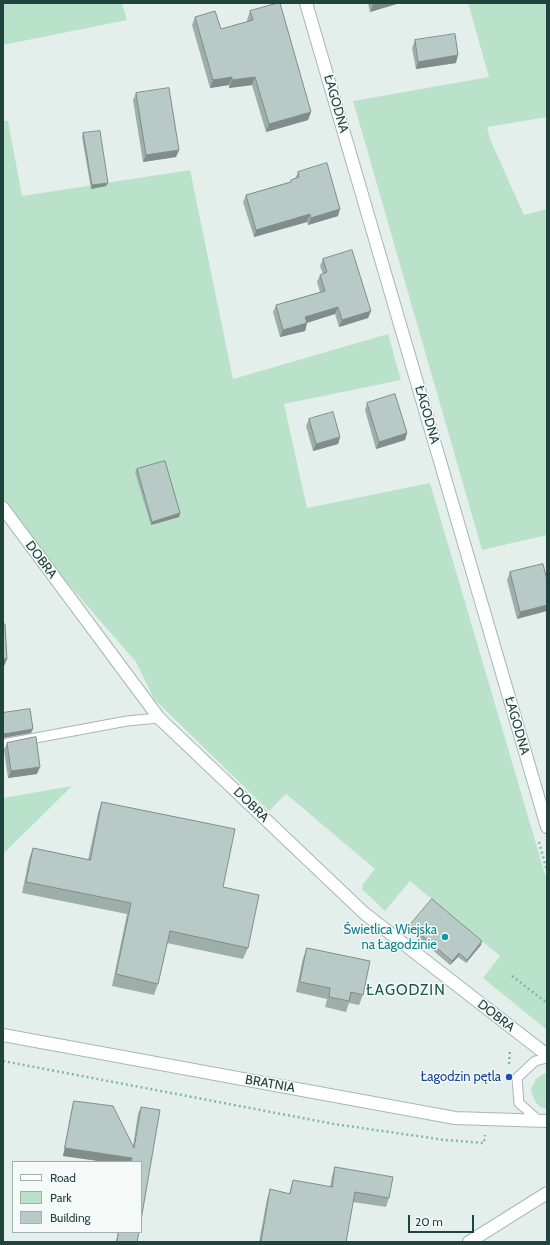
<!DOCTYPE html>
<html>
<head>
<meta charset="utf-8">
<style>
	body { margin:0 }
	#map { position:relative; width:550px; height:1245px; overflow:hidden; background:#e4efeb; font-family:Cabin,sans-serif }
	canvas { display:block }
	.frame { position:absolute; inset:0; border:4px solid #21433e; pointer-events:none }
	.legend { position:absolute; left:12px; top:1161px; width:130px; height:72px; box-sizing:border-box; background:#f5faf8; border:1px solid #a0b1ae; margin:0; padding:5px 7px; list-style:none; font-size:12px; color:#21433e }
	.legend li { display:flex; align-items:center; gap:8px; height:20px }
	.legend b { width:20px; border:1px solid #a0b1ae }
	.scale { position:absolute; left:408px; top:1215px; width:66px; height:18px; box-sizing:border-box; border:2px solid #21433e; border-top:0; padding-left:5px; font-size:12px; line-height:14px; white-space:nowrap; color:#21433e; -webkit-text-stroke:3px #f5faf8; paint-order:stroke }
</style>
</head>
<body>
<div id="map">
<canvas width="550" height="1245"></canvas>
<div class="frame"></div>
<ul class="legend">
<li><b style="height:5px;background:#fff"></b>Road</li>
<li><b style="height:11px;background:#bae2cb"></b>Park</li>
<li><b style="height:11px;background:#b8cac5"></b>Building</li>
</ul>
<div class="scale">20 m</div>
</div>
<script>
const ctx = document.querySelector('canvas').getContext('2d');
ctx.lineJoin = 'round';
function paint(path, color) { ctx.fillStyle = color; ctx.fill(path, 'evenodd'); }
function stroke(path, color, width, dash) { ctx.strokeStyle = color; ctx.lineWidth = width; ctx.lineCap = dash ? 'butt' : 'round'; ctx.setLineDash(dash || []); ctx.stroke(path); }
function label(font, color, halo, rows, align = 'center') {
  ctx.font = font + ' Cabin,sans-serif'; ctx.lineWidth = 3; ctx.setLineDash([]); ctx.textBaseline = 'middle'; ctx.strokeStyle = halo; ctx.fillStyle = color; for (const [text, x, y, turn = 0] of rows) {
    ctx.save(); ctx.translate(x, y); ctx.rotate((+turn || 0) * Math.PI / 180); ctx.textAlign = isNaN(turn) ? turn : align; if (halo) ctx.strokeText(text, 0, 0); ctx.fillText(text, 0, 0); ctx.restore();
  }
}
paint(new Path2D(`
	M3,3h119l5,17 -124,25z
	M468,3h79v114l-60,10 3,12 34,76 23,-6v326l-65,15 -129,-449 136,-24z
	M3,121h5l14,75 168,-26 43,209 155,-45 13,46 -117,24 23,104 123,-25 117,398v149l-64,-52 17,-22 -90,-75 -25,30 -23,-22 1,-5 12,-15 -89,-75 -17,17 -115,-112 -18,-37 -133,-153z
	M72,786l-69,68v-56z
	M545,1073h2v36c-11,-1 -14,-11 -16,-20l5,-10z`), '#bae2cb');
const service = new Path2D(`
	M3,744l124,-23 32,-3
	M538,1120l-19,-17 -2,-25 18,-17 12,-3`);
const minor = new Path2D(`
	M3,508l156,210 205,195 183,142
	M469,1242l78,-49`);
const tertiary = new Path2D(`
	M306,3l241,824
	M3,1035l452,83 92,3`);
stroke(service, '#a6b8b4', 11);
stroke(minor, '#a6b8b4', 14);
stroke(tertiary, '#a6b8b4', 14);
stroke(new Path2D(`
	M539,842l8,29
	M512,976l35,27
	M3,1061l331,63 111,16 39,3 1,-8
	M509,1064l1,-15`), '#81b6ac', 2.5, [2, 3]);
stroke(service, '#fff', 9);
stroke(minor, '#fff', 12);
stroke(tertiary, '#fff', 12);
paint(new Path2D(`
	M368,3h32l-30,9z
	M250,11l61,101 -3,8 -42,12 -14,-47 -23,3v-3l-19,3 -18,-63 3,-8 26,12 27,-7 -1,-2z
	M415,40l41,23 -40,6 -4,-21z
	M136,93l43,57 -3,7 -33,5 -10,-62z
	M83,133l25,50 -2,3 -15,3 -9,-52z
	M298,172l40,44 -30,9 -1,-3 -53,15 -11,-35 3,-7 44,-13 1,-2 4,-1z
	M323,259l48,52 -3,7 -29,9 -4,-13 -28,9 -2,8 -25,6 -7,-25 3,-7 44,-13 -3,-10 3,-7 3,-1 -3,-8z
	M367,403l40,30 -2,7 -29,9 -11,-39z
	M309,419l31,18 -2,7 -25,7 -7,-25z
	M137,469l43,44 -1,4 -28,8 -16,-53z
	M543,564l-26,55 -10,-39 3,-8z
	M7,743l30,31 -29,4 -4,-28z
	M102,802l121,85 25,61 -5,11 -76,-16 -9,41 -4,11 -42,-9 15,-72 -105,-21 7,-34 4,-11 55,12 10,-47z
	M410,925l71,20 -15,18 -8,-6 -8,8 -42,-36z
	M307,948l56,47 -4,10 -10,-2 -3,9 -21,-5 2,-8 -31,-7 7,-34z
	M74,1101l59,45 5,-32 3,-7v55h-35l-43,-6 9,-48z
	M335,1167l54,31 -3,9 -33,-5 -7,40h-87l8,-43 3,-10 19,5 4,-14 37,7 2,-11z
	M118,1232h21l-2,10h-21z`), '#9eaea9');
paint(new Path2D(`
	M379,3h21l-30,9 3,-7z
	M458,55l-2,8 -40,6 2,-7z
	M232,77l-3,8 -19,3 3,-8z
	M255,77l-3,8 -23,3 3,-8z
	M311,112l-3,8 -42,12 3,-8z
	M179,150l-3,7 -33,5 3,-7z
	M108,183l-2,3 -15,3 1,-4z
	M340,209l-2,7 -30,9 3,-7z
	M310,214l-3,8 -53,15 2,-7z
	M338,307l-3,7 -32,10 2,-7z
	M371,311l-3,7 -29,9 3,-7z
	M307,323l-2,8 -25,6 3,-7z
	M407,433l-2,7 -29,9 3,-7z
	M340,437l-2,7 -25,7 3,-7z
	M180,513l-1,4 -28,8 1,-3z
	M547,605v6l-30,8 3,-7z
	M3,659h4l-4,10z
	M33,729l-2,4 -28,5 1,-4z
	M40,767l-3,7 -29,4 3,-7z
	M482,941l-1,4 -15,18 1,-3z
	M459,953l-1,4 -8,8 2,-4z
	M65,1148l67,10 -2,4h-24l-43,-6z`), '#818d8a');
const building = new Path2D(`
	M278,3h2l31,109 -42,12 -14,-47 -23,3v-3l-19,3 -18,-63 20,-6 6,18 32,-9 -3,-9z
	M372,3h7l-6,2z
	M455,34l3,21 -40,7 -3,-22z
	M169,88l10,62 -33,5 -10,-62z
	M100,131l8,52 -16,2 -9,-52z
	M327,163l13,46 -29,9 -1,-4 -54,16 -10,-35 45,-13v-2l8,-3 -1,-5z
	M352,250l19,61 -29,9 -4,-13 -33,10 2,6 -24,7 -7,-25 49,-14 -5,-16 7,-3 -4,-13z
	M395,394l12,39 -28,9 -12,-39z
	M333,412l7,25 -24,7 -7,-25z
	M165,461l15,52 -28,9 -15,-53z
	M543,564l4,16v25l-27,7 -10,-40z
	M3,624h2l2,35h-4z
	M30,709l3,20 -29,5 -1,-4v-17z
	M36,737l4,30 -29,4 -4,-28z
	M102,802l133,27 -12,58 36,8 -11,53 -78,-17 -12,53 -42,-10 15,-71 -105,-21 7,-34 57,12z
	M432,899l50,42 -15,19 -8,-7 -7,8 -42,-36z
	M307,948l63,13 -7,34 -12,-3 -2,9 -20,-4 1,-9 -30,-6z
	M74,1101l39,5 21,42 7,-41 19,3 -19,110v-58h-10l1,-4 -67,-10z
	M335,1167l58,10 -4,21 -34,-6 -9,50h-85l9,-53 20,5 3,-14 39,7z
	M119,1232h20l-2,10h-20z`);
paint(building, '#b8cac5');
stroke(building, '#818d8a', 1);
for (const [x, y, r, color] of [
	[445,937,4,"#0f9aa8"],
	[509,1077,4,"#1a4fb4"]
]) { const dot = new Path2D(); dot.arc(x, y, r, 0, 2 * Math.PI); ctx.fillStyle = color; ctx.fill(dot); stroke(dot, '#f5faf8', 1.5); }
label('13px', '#21433e', '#f5faf8', [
	["ŁAGODNA",336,104,74],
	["ŁAGODNA",427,415,74],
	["DOBRA",41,560,53],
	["ŁAGODNA",517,726,74],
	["DOBRA",251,805,44],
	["DOBRA",496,1016,38],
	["BRATNIA",270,1084,10]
]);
label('13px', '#0d838f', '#f5faf8', [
	["Świetlica Wiejska",437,930],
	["na Łagodzinie",437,945]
], 'right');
label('13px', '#164399', '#f5faf8', [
	["Łagodzin pętla",501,1077]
], 'right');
ctx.letterSpacing = '1px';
label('15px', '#1a5751', '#f5faf8', [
	["ŁAGODZIN",406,991]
]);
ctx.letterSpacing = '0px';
</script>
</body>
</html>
